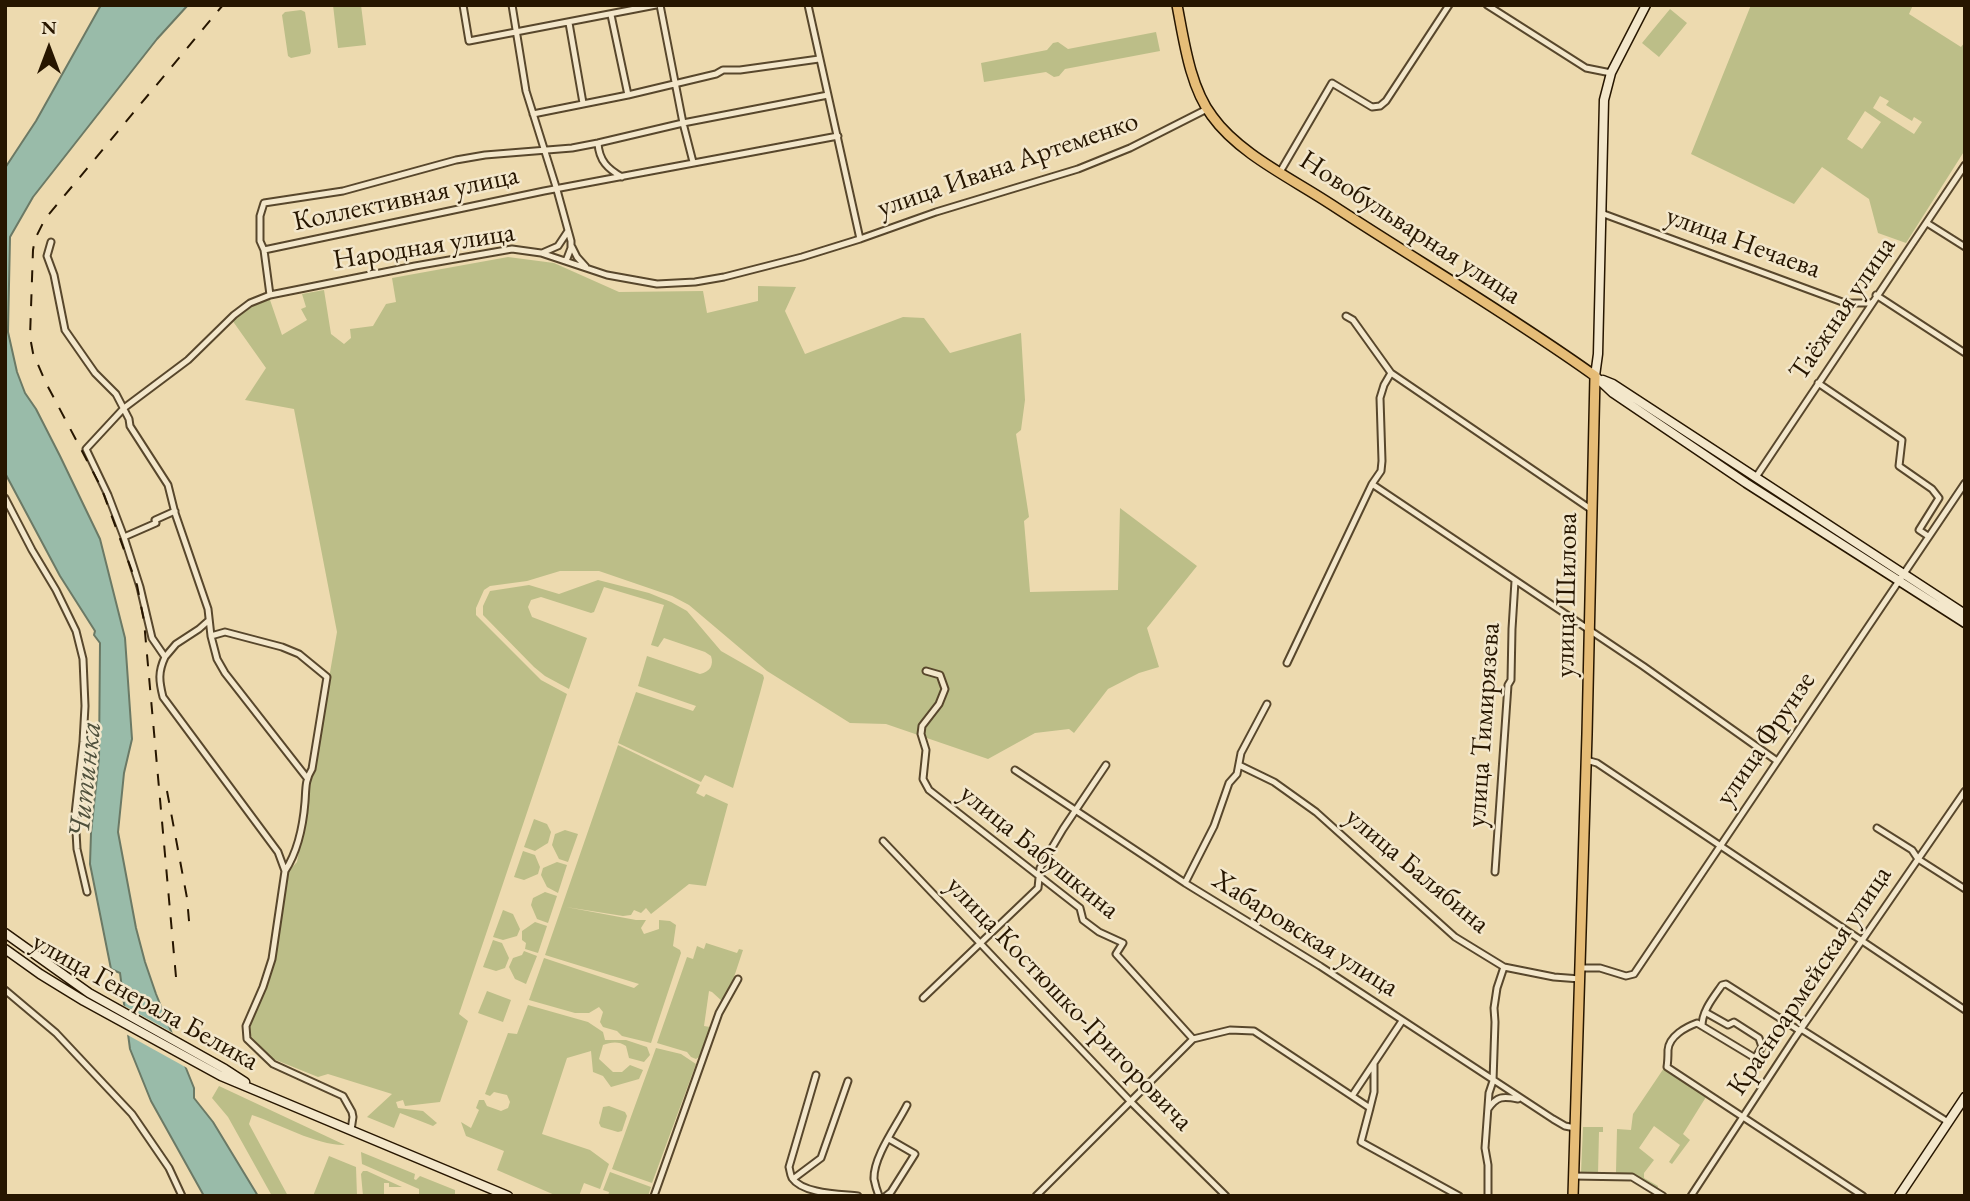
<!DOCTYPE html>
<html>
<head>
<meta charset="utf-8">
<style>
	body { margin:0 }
	#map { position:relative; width:1970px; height:1201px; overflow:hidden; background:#eddaaf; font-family:"EB Garamond",serif }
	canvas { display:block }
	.frame { position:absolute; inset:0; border:7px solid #271600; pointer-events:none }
	.north { position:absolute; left:14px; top:14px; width:70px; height:70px; -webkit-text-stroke:5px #f3e7cb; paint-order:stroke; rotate:0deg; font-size:19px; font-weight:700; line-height:28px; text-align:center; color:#271600 }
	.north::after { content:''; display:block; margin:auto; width:24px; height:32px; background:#271600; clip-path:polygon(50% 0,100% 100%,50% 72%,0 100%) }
</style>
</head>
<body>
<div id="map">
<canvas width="1970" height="1201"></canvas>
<div class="frame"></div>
<div class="north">N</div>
</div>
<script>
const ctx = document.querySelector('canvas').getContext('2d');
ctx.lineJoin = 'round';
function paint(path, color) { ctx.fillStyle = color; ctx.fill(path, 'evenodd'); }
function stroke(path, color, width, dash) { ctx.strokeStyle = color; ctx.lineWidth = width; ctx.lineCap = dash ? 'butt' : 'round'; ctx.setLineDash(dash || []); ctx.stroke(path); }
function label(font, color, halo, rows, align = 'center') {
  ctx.font = font + ' "EB Garamond",serif'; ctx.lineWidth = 5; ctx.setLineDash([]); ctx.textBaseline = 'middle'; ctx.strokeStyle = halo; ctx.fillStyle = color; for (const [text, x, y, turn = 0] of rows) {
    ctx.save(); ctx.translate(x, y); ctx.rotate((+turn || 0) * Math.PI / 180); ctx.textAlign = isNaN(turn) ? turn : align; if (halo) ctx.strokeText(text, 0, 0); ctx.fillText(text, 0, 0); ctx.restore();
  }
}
paint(new Path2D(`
	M333,5h28l5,40 -28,3z
	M1751,5h162l-4,9 52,33 4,-5v108l-59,93 -28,-10 -9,-34 -47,-32 -28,37 -103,-50zM1880,96l9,5 -3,4 26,16 2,-4 8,5 -8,12 -41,-26zM1865,111l16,11 -19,27 -15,-10z
	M1670,9l17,14 -28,34 -17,-14z
	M301,10l4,2 6,39 -1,3 -19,4 -3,-2 -6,-41 3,-3z
	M1156,32l4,19 -95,18 -6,7 -5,1 -8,-5 -62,10 -3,-19 66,-13 6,-7 5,-1 10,7z
	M508,257l46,6 65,29 84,-1 4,22 51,-12v-15l38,1 -11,24 20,43 98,-37 21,1 26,35 71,-20 4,67 -4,30 -5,4 13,83 -5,4 6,71 88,-2 2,-82 77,58 -50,62 12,39 -20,6 -31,16 -34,44 -5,-4 -34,4 -47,26 -102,-35 -36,-1 -83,-52 -78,-66 -17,-9 -73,-25h-39l-33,10 -37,5 -6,4 -8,18v7l65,65 26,14 -108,320 9,7 -28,81 -35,4 -2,-6 -7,2 2,6 25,3 14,12 -4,3 -33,-13 -6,15 -27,-11 25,-23 -64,-20 -10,3 -47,-19 -22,-24 -2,-7 22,-45 6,-32 12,-77 10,-11 40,-230 -43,-223 -49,-9 21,-32 -34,-48 20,-16 17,-7 13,38 25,-15 -6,-11 5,-2 -4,-13 22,-4 7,44 13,10 7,-6 -1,-9 23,-3 13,-22 10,-2 -4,-24z
	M598,580l51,13 22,9 16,9 34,40 42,24 1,3 -4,15 -27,95 -28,-13 -4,7 -83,-39 18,-51 57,19 3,-5 -58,-20 9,-30 53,18c10,-2 14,-9 11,-18l-6,-4 -41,-14 -6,9 -7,-2 13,-40 -60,-18 -10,25 -3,1 -50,-16 -10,3 -3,7 4,10 55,21 -18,51 -24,-13 -11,-9 -51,-52v-9l7,-15 39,-6 30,9z
	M618,745l82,40 -4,8 8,4 2,-3 22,10 -22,82 -17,-2 -38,30 -5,-6 -5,5 -7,-3 -3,5 -8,1 -57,-9 70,13h10l-5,8 3,6 15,-5v-9l11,1 6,4 -3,21 7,4 1,3 -30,90 -29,-7 -5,-5 -14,-4 -3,-5 3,-10 -4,-5 -10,6h-14l-46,-13 15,-42 90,30 5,-4 -94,-29z
	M534,819l13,5 4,8 -3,11 -13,8 -11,-4z
	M565,830l13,4 -10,28 -9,-3 -7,-14 3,-11z
	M523,851l12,4 5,12 -2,7 -14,6 -10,-3z
	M557,862l10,3 -9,28 -11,-6 -6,-12 2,-7z
	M545,892l12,4 -9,27 -11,-4 -6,-14 2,-7z
	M503,910l10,4 7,15 -3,7 -14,4 -10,-3z
	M535,922l12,4 -9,27 -13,-4 1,-6 -4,-3v-9z
	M493,940l9,3 7,15 -4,10 -9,3 -13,-4z
	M706,943l31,10 2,-4 4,1 -15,45 -5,7 -11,-10 -3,-1 -5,35 6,1 -11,30 -3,2 -5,-2 -4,-5 -30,-9 30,-86 6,2 4,-13 7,3z
	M524,951l13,5 -11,28 -11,-5 -6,-12 4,-9 9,-3z
	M487,991l24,9 -8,22 -25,-9z
	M528,1005l60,17 15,10 2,8h21l21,7 3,8 -6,7 -15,-4 -3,-12c-7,-5 -15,-4 -23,-1l-4,14 14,13h9l8,-7 13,5 -4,9 -28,8 -8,-11 -10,-4 -2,-21 -24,7 -25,76 48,16 19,14 -9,25 -16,-6 -5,13h-22l-60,-26 7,-19 -38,-15 -5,-14 10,6 8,-18 -3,-2 3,-8h5l3,6 14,5 7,-3 2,-6 -3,-7 -13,-3 -4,4 -5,-2 23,-61 9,1z
	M656,1048l25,6 15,10 -44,119 -40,-14z
	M1664,1068l42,29 -23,37 7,6 -18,24 -3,-2 11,-17 -26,-19 -15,22 15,12 -10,13v5l14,8 -1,4 -25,-15 -15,-1 -1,-2 1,-43 14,1 2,-16z
	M219,1086l126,59c-27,1 -66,-21 -93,-30l-3,9 39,72h-16l-44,-79 -16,-19z
	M609,1106l16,6 2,4 -5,15 -4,1 -17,-5 -2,-4 4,-16z
	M1583,1127h20v5h-4l-1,42 -17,-1z
	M361,1152l54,22 -1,5 2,1 4,-4 35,14v6l-36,-1v-6l-57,-25z
	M329,1156l27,11 1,29h-44z
	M363,1171h4l35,16h-13v-4h-5v13h-21l-2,-22z
	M610,1172l41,15 -3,9h-40l1,-4 -6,-2z`), '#bcbe88');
const water = new Path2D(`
	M101,5h87l-31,34 -124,158 -23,40 -2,95 9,40 8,21 11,16 24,47 40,83 25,99 7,101 -8,34 -6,59 18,96 9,34 11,32 38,94v10l19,24 45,74h-54l-53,-95 -21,-52 -10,-76 -9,-4 -21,-105 1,-31 8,-75 1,-115 -6,-8 1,-4 -35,-55 -55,-103v-305l31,-47z`);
paint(water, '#99bba9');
stroke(water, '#6b7965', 2);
paint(new Path2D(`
	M121,1004l54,30 14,35 -65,-36z`), '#eddaaf');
const minor = new Path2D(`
	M463,5l6,36 187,-36
	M512,5l14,86 31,99 14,51v7l-5,13
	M660,5l23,118 10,39
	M808,5l52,234
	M1487,5l99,63 25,5
	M611,15l17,80
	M569,23l14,80
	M533,114l95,-19 88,-21 7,-4h17l79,-11
	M598,143c1,18 10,26 24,34
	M1280,172l52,-89 40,24 8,-1 6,-5 63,-96
	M1601,213l244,90h26
	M1927,223l38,24
	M51,242l-4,14 7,19 11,55 30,43 21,21 13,25 1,7 38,59 7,28 33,96 3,27 6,23 8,14 82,105
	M572,247l5,10 9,10
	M264,250l280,-59 294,-55
	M542,253l16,-7 10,-15
	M270,295l-6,-45 -4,-9v-25l4,-13 79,-12 113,-31 29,-5 87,-7 26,-5 85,-20 145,-28
	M1876,295l89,58
	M1391,373l201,137
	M1818,383l84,57 -3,26 33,23 7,9 -20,32 9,6
	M1756,477l209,-312
	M1372,484l271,182 134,95
	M5,498l27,52 24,40 20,41 7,28 2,47 -2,36 -8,72 2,35 10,43
	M124,537l32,-14 -1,-3 20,-9
	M211,636l14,-4 57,15 17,7 28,23 -15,92c-7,11 -6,20 -7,33 -2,25 -7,49 -20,69
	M165,657l11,-13 23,-15 9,-8
	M1287,663l85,-179 9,-13 1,-10 -2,-63 4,-13 7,-12 -38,-53 -7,-4
	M926,671l14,4 5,14 -6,15 -17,22 -1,8 5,16 -3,29 6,11 151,118 3,12 16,12 24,11 -7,11 77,85 37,-9 24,1 116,77 -9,34 98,54
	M1586,760l11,3 368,247
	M1239,765l35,17 42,30 139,125 49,30 50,10 26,2
	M1015,770l170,113 135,83 233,153 12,7 10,2
	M1877,828l35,22 6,9 47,30
	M883,841l248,261 95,94
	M1495,872l13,-187 3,-5 1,-51 3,-48
	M1185,883l29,-57 15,-43 8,-9 4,-21 26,-49
	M1580,968h20l26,8 8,-2 331,-491
	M5,990l51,43 76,81 37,54 13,28
	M923,998l115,-110 2,-20 23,-39 43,-64
	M1705,1012l23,13 6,-3 25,16 3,9 -7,11 -58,-35c-11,4 -28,13 -29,27 0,6 0,11 -1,17l196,129
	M1702,1026c0,-15 11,-28 20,-41l4,-1 74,47
	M1801,1029l147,93
	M816,1075l-27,92c1,3 1,7 3,11 11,16 48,16 66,18
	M1352,1096l50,-75
	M1370,1108l4,-16v-29
	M1488,1109c9,-13 15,-13 30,-10
	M351,1130l2,-13 -1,-5 -9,-16 -70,-32 -26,-25 -1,-13 17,-39 9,-28 13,-88 -7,-19 -115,-155c-4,-16 -5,-25 2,-40l-13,-19 -12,-51 -16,-50 -16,-42 -22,-46 38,-41 64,-48 46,-45 16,-12 20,-8 145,-29 97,-17 29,4 66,22 50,9 38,-2 29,-5 78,-20 58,-18 76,-27 142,-43 52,-21 77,-39
	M1573,1176l59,1 31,19
	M793,1179l28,-21 27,-77
	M654,1196l65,-183 19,-34
	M879,1196c-2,-5 -4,-12 -5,-17 -1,-22 23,-54 33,-74
	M886,1196l5,-4 24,-38 -26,-15
	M1036,1196l157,-157
	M1488,1196v-31l-3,-17 4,-55 4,-12 2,-59 -1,-14 3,-20 7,-21
	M1691,1196l103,-157 171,-248`);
const secondary = new Path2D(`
	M1595,376l18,17 133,90 219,140
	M1595,376l3,-22 6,-254 7,-27 35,-68
	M1603,380l10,4 352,230
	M5,933l84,60 136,76 20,13
	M5,949l35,25 44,27 137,75 287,120
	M1899,1196l66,-99`);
const primary = new Path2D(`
	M1177,5c7,36 13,82 35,111 27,38 81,63 120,89 87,57 178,110 263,171l-8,358 -14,462`);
stroke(minor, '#58472c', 9);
stroke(secondary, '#271600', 11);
stroke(primary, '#271600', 12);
stroke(minor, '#f3e7cb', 5);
stroke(secondary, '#f3e7cb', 8);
stroke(primary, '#e6bd78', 9);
stroke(new Path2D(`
	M167,791l20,107 3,34
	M176,977l-32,-356 -7,-36 -36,-98 -55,-104 -13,-30 -3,-16 3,-87 2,-11 10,-20 178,-214`), '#271600', 2, [12, 12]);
label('28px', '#271600', '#f3e7cb', [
	["улица Ивана Артеменко",1008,165,-19],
	["Коллективная улица",406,199,-12],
	["Новобульварная улица",1410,228,33],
	["улица Нечаева",1743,243,20],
	["Народная улица",424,247,-9],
	["Таёжная улица",1843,309,-56],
	["улица Шилова",1567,595,-89],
	["улица Тимирязева",1484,725,-86],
	["улица Фрунзе",1766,739,-56],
	["улица Бабушкина",1039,852,39],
	["улица Балябина",1417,871,40],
	["Хабаровская улица",1305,934,32],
	["Красноармейская улица",1810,981,-56],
	["улица Генерала Белика",145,1002,29],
	["улица Костюшко-Григоровича",1069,1004,46]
]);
label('italic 30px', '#4f503b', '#f3e7cb', [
	["Читинка",86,780,-84]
]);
</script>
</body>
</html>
